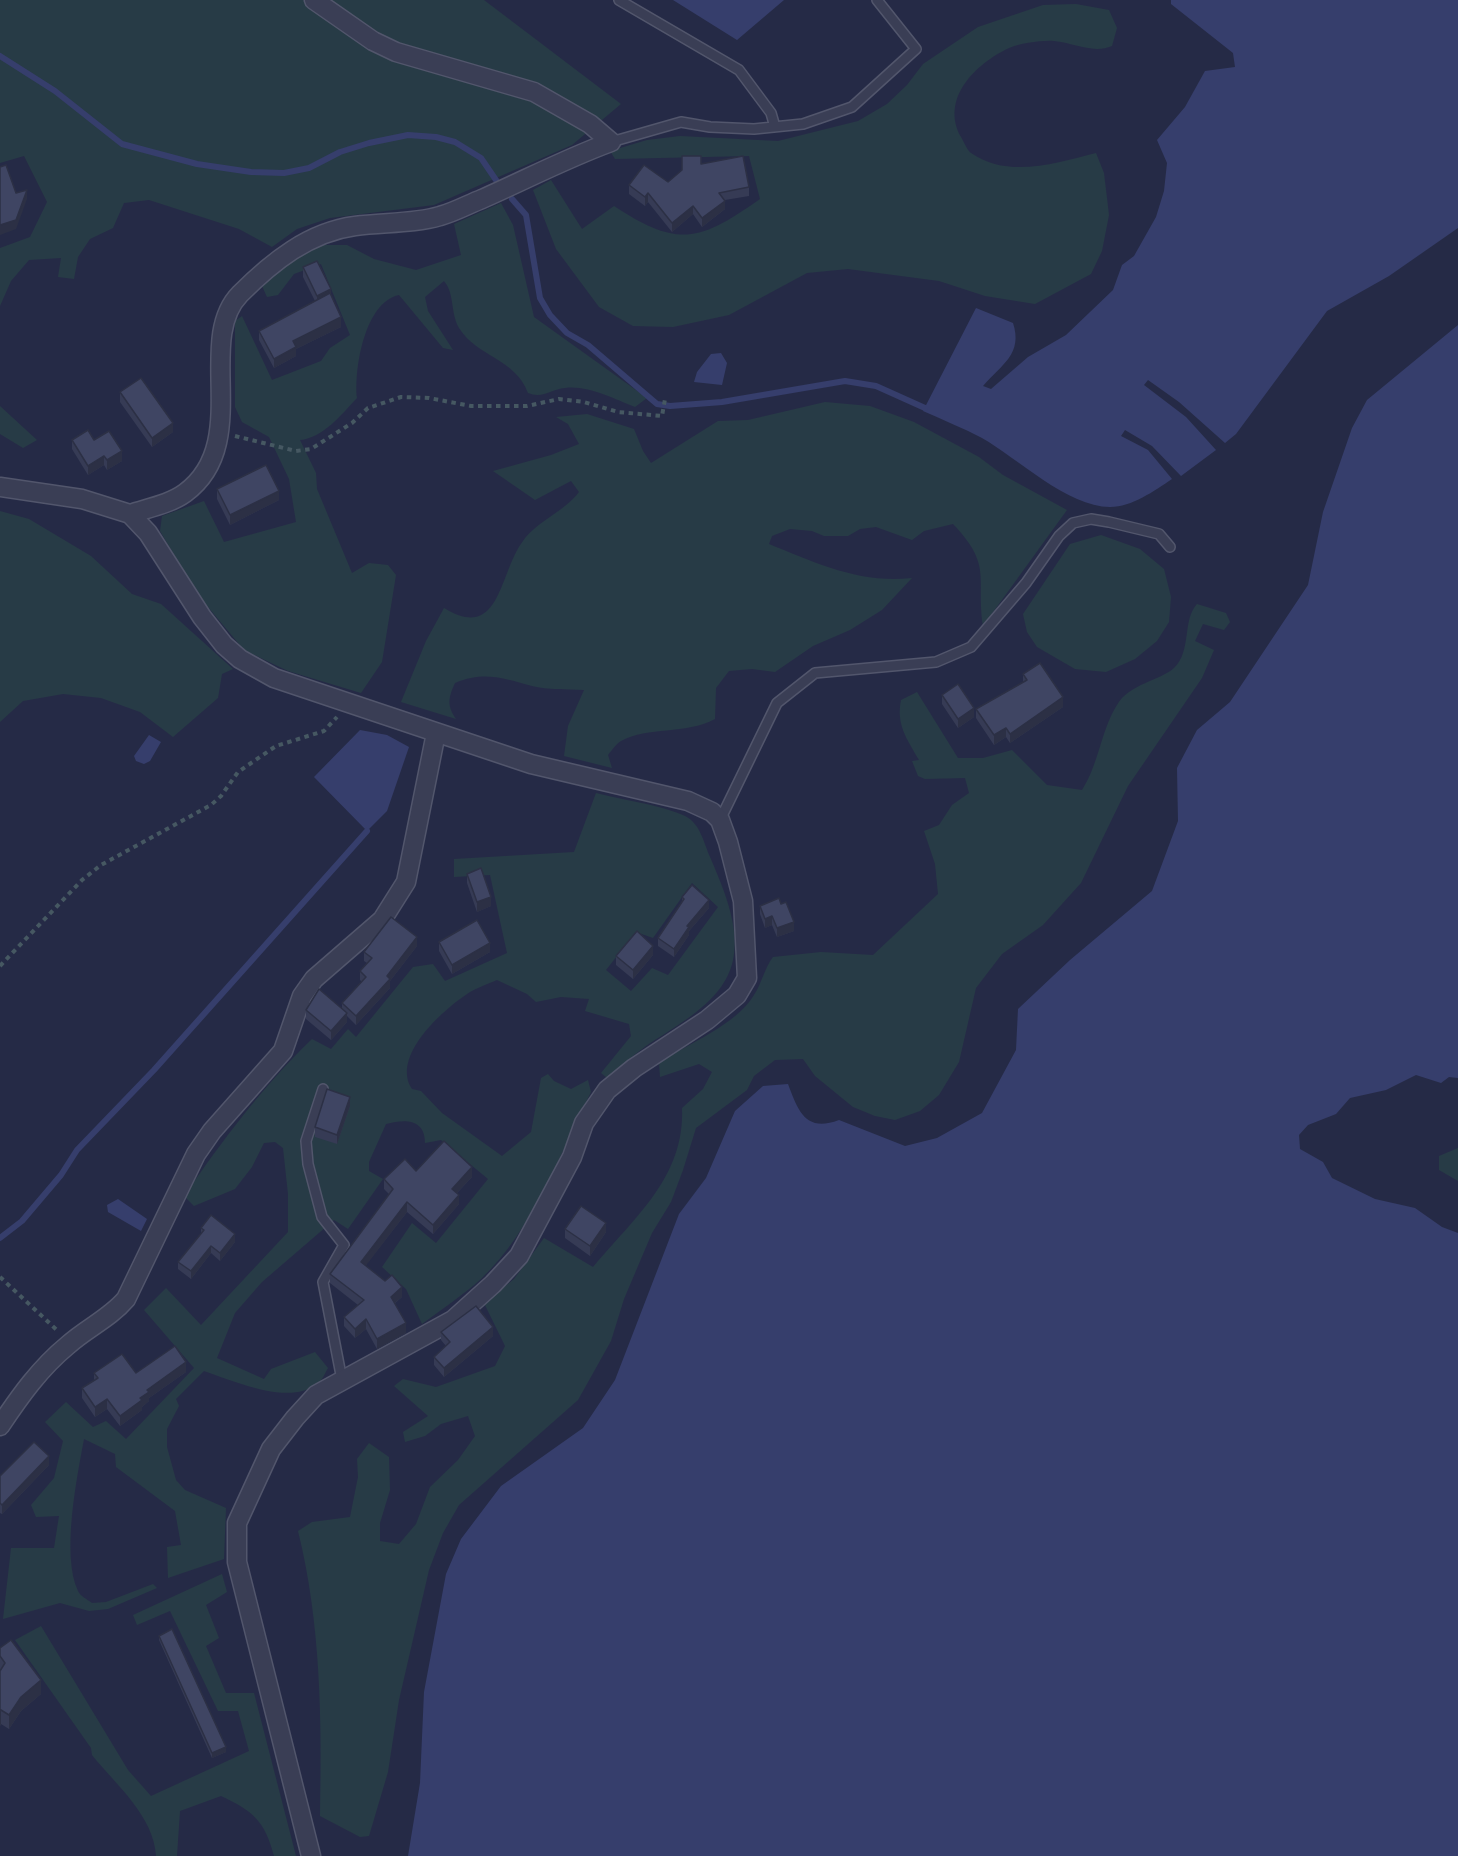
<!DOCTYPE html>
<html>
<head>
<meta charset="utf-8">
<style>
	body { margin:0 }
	canvas { display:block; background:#252a46 }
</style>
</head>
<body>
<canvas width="1458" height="1856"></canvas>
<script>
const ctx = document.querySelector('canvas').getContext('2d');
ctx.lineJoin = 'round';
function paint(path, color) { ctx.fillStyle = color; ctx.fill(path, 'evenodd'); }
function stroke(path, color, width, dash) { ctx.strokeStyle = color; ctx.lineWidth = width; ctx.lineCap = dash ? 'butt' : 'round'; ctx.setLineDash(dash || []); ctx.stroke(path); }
paint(new Path2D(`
	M0,0h484l137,104 -49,41 -138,60 -104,13 -33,11 -25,18 -33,-18 -90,-29 -25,3 -11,25 -23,11 -12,18 -4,22 -16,-2 3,-19 -32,2 -18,21 -11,25v-58l30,-11 17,-35 -23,-46 -24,7z
	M1076,4l33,6 8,18 -5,18c-19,8 -37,-3 -58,-5 -11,-1 -34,2 -45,7 -34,16 -69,51 -48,89 3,5 6,13 10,16 37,26 86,10 125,0l8,20 5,42 -7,36 -11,23 -56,30 -50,-8 -46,-15 -91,-12 -41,4 -78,42 -56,12 -40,-1 -34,-19 -43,-58 -23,-59 18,-10 31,49 32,-23c64,42 85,36 146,-7l-11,-43 -134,3 -5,-8 37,-11 33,-4 98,5 80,-20 29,-17 20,-19 16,-21 55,-37 65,-22z
	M501,203l12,22 21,92 113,81 -12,9c-21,-8 -47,-22 -70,-19 -14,1 -22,11 -37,5 -13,-35 -51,-36 -69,-65 -9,-16 -4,-34 -15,-47l-19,16 3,14 25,39 -10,-2 -44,-53c-34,7 -45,73 -42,103 -16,17 -34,40 -57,42l16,33 1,16 35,84 17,-10 19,2 8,10 -14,87 -21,31 -73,-22 -44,-21 -47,-56 -37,-63 2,-15 42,-15 20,41 72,-20 -7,-43 -20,-42 -27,-15 -7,-15v-86l7,-5 30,64 49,-19 9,-13 20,-13 -29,-71 -27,10 -16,21 -11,2 -5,-11 15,-16 24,-17 22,-8h24l27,14 42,11 45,-15 -7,-31z
	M825,402l45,4 44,16 65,35 24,18 64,35 -84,116c-7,-49 10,-60 -30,-102l-29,7 -12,9 -36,-13 -16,2 -12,7h-24l-12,-5 -22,-2 -18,7 -3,8c47,19 91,40 143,34l-30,32 -32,20 -37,16 -38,26 -23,-3 -23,2 -13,17 -1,31c-30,16 -67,7 -94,22 -5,3 -9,9 -13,14l4,13 -48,-12 4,-30 16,-36c-17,-1 -36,0 -52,-4 -29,-8 -48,-15 -77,-3 -7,15 -8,23 1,36l-55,-17 25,-61 18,-33c57,35 55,-36 79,-67 14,-20 41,-29 56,-49l-8,-11 -36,19 -42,-29 58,-16 28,-11 -11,-20 -12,-7 31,-3 47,15 9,22 8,12 67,-42 30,-1z
	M0,406l37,34 -14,8 -23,-14z
	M0,511l29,8 62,37 41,38 29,10 72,65 -11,5 -4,24 -45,39 -33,-25 -39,-14 -38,-4 -40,7 -23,21z
	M1101,535l39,14 24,20 7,28 -2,25 -12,19 -22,18 -29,13 -31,-3 -38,-22 -10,-15 -4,-18 47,-70z
	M1197,604l29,9 4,9 -6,8 -21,-6 -8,17 19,9 -12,28 -74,108 -47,97 -38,42 -41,29 -26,34 -17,74 -20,33 -19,16 -25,9 -20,-4 -22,-9 -38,-31 -12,-17 -28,1 -21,16 -7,14 -51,38 -13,42 -12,32 -19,31 -28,66 -13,42 -33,59 -119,105 -16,28 -14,37 -30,130 -11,72 -19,64 -9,1 -40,-21c2,-94 1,-193 -22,-285l14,-9 38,-5 8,-40 -1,-18 12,-16 20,14 1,33 -10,33v18l19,3 17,-20 14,-37 28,-27 17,-24 -7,-20 -27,8 -16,12 -20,6 -2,-10 25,-16 -34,-30 9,-7 33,8 59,-21 10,-20 -21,-43 30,-24 30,-41 49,29c41,-49 92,-90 89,-159l21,-19 9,-17 -13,-8 -39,13 -1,-14c31,-21 76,-37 95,-68 8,-12 10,-26 19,-38l48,-5 52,3 65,-61 -3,-30 -11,-33 15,-6 13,-20 17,-12 -4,-15 -40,1 -7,-3 -6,-15 7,-1c-12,-21 -23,-35 -18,-60l16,-8 41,66h25l29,-8 35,35 35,5c17,-26 19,-60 35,-85 12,-21 44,-25 57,-37 18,-17 8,-48 23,-64z
	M596,793c26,7 66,12 89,23 15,7 19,27 25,41 17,40 40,91 11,130 -18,25 -50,42 -75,59 -14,10 -26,21 -39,32l-6,-5 30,-37 -2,-12 -44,-13 4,-12 -28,-2 -25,5 -9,-8 -30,-14c-9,4 -21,8 -30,14 -25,17 -76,62 -55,95l9,2 21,22 60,43 29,-24 10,-54 7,-4 6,7 17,8 17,-9 3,12c-32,64 -58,137 -110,187 -18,16 -39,30 -59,45l-16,-35 -24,-22 30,-44 24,20 52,-64 -47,-39 -16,3c0,-25 -21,-24 -39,-19l-17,38v9l14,8 -35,50 -14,-9 -72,62 -27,31 -18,45 47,21 7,-10 44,-17 13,16c-3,5 -6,13 -11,16 -28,22 -83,-3 -113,-13l-28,28 3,7 -12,23v18l9,33 9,10 41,18 -2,51 -56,19 -1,-31 14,-2 -6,-34 -59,-44 -1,-13 -31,-15c-7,38 -23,116 -6,152 2,5 9,8 14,12l14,-1 47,-18 4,4 -49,21 -19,2 -29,-8 -57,16 8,-71h43l5,-32 -23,1 -5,-12 23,-27 9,-37 -18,-19 21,-20 27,25 13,-6 20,18 68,-71 -50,-58 22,-22 35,37 87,-93v-38l-5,-46 -8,-6 -11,1 -12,24 -17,22 -41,17 -10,-10c39,-56 78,-109 128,-157l19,10 17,-20 8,8 57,-70 20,-3 12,17 62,-28 -17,-78 -36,2v-18l120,-7zM692,883l26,24 -50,68 -16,-7 -21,23 -25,-21 30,-38 17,6z
	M1458,1148v33l-19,-11v-14z
	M222,1574l5,18 -21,13 13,33 -13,8 20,47h28l42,163h-22c-9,-35 -21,-45 -53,-60l-41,15 -3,45h-21c-2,-40 -40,-71 -64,-101l-1,-7 -76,-108 26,-14 87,144 23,26 98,-45 -11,-40h-20l-48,-100 -33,14 -4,-10z`), '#273b46');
paint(new Path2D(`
	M673,0h111l-47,40z
	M1171,0h287v228l-69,48 -62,35 -91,123 -11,9 -46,-41 -31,-22 -4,5 42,32 30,33 -35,26 -29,-30 -27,-16 -4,6 27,14 24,29c-18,12 -40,28 -62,28 -42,0 -93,-49 -128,-69 -19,-10 -39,-18 -59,-27l53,-103 37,15c10,31 -11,41 -30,63l8,3 37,-32 38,-22 47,-45 9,-25 12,-9 22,-39 8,-26 3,-28 -10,-23 28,-33 20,-36 30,-4 -2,-14 -62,-49z
	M1458,325v753l-9,-1 -8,6 -25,-8 -30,15 -36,8 -14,16 -28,11 -9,10 1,14 23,13 9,16 43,21 40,9 27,19 16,6v623h-1050l12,-73 4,-91 22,-118 15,-35 40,-53 82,-58 32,-48 64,-166 27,-36 29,-67 28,-25 25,-2c10,26 17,49 51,36l66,26 32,-8 45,-25 34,-63 2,-41 52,-49 82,-69 26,-70 -1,-53 20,-38 33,-28 78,-117 15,-73 29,-84 15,-28z
	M721,353l6,10 -5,22 -28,-3 3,-10 14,-18z
	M360,730l27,5 22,12 -22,64 -20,20 -53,-54z
	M149,735l12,7 -11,19 -6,3 -8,-3 -2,-5z
	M118,1199l29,20 -6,12 -33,-19 -1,-7z`), '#363e6c');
stroke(new Path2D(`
	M0,56l55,35 67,53 75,20 54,8 33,1 25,-5 31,-16 29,-9 39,-8 28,2 19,5 26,16 15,22
	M512,199l14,16 14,83 10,17 17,18 21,12 69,59 13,2 52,-4 123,-21 31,5 49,22
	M0,1238l22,-17 39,-46 16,-25 77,-80 213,-239`), '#363e6c', 6);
const lane = new Path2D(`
	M619,0l120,70 32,43 4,14
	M611,142l70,-20 29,5 44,2 49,-5 49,-17 64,-58 -39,-49
	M720,820l57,-117 38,-30 121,-11 35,-15 55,-64 33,-47 14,-13 18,-4 18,3 50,12 11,13
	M323,1089l-17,52 2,23 14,53 22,28 -21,37 19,98`);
const street = new Path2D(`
	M314,0l59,41 23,11 138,40 56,32 21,18
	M0,487l82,12 48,15 18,19 54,84 22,28 16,14 34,19 257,86 157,37 24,11 8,8 8,22 15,59 4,77 -10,17 -30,25 -73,48 -27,22 -23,33 -12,34 -53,99 -26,28 -40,36 -137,75 -21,23 -24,31 -34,74v39l74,294
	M130,514c18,-6 40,-10 55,-21 68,-50 9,-152 55,-199 32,-32 69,-62 115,-68 28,-4 58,-2 85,-10 15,-4 29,-12 42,-17 43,-19 85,-41 129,-57
	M0,1426c20,-30 40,-58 68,-81 19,-17 42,-27 58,-46l70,-145 16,-23 71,-80 19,-55 12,-17 68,-59 24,-38 30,-149`);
stroke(lane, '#52566c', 12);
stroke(street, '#52566c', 21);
stroke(new Path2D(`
	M235,436l61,15 15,-2 41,-26 16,-15 33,-11 28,1 42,8h56l32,-7 25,3 34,10 44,4 3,-17
	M0,966l82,-86 19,-15 110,-60 10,-9 17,-24 38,-26 48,-15 13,-14
	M0,1277l59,55`), '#465862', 4, [4.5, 4.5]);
stroke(lane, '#3a3e55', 9);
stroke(street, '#3a3e55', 18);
paint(new Path2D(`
	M701,164l48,23v9l-24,4v9l-23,18 -9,-13 -21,18 -24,-30 -3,4 -16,-12v-9l39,-3z
	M303,267l28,29 10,31 -45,22v7l-22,12 -15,-28v-9l56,-30 -12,-24z
	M120,392l53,40 -21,15 -32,-45z
	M72,440h22l28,21 -15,9 -3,-5 -16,10 -16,-26z
	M217,489l62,11 -49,25 -13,-26z
	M1023,674l40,33 -53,36 -4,-6 -12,8 -18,-27v-9l47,-27z
	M942,695l32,22 -16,11 -16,-24z
	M467,874l24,32 -14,6 -10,-29z
	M682,897l27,11 -20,23v4l-15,22 -16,-11v-8l24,-36z
	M760,906l34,25 -17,6 -5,-12 -7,3 -5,-14z
	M439,942l51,10 -38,22 -13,-23z
	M417,946l-27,35v7l-34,37 -9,-9v6l-16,18 -25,-21v-9l36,-1v-6l20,-21 -2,-2v-9l7,-8 -3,-2v-9z
	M653,955l-20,24 -17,-14v-9z
	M350,1106l-13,38 -22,-7v-10z
	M416,1171l56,6 -15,16 2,11 -26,30 -26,-22 -42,54 37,31 -7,6 11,30 -29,16 -11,-20 -11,9 -11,-12v-9l14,-12 -28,-22v-9l59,-80 -5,-5v-10z
	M201,1228l34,14 -15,19 -9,-8 -20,26 -13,-10v-7l23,-28z
	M565,1229l41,3 -16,24 -25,-18z
	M441,1332l52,4 -49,41 -10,-12v-8l12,-11 -5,-6z
	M186,1372l-37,26v3l-7,6v3l-22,16 -13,-17 -12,8 -13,-19v-10l12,-8v-7h42z
	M49,1465l-47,49 -2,-1v-37z
	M159,1636l67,116 -14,6 -53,-118z
	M0,1648l41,46 -20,17 -12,18 -8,-5 -1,2z`), '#363b55');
paint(new Path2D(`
	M27,190v9l-11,30 -16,6v-10z
	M648,193v9l-3,4v-9z
	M725,201v8l-23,18v-9z
	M693,206v8l-21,18v-9z
	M331,289v9l-14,7v-9z
	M341,317v10l-45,22v7l-22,12v-9l19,-18z
	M173,423v9l-21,15v-9z
	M122,451v10l-15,9v-10z
	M104,456v9l-16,10v-9z
	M279,491v9l-49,25v-10z
	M1063,697v10l-53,36v-9z
	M974,708v9l-16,11v-9z
	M1006,728v9l-12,8v-10z
	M491,897v9l-14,6v-10z
	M709,900v8l-20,23v4l-15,22v-8l13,-23z
	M772,916v9l-7,3v-9z
	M794,922v9l-17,6v-9z
	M417,937v9l-27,35v7l-34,37v-9z
	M490,943v9l-38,22v-9z
	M653,946v9l-20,24v-9z
	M347,1013v9l-16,18v-9z
	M350,1097v9l-13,38v-9z
	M472,1167v10l-20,21v-9z
	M459,1195v9l-26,30v-9z
	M407,1202v10l-46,60v-10z
	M606,1223v9l-16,24v-10z
	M235,1234v8l-15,19v-8z
	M211,1246v7l-20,26v-8z
	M402,1287v10l-11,9v-9z
	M366,1319v10l-11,9v-9z
	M406,1323v10l-29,16v-10z
	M493,1327v9l-49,41v-9z
	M186,1362v10l-37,26v3l-7,6v3l-22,16v-10l20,-18 7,-8z
	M107,1399v10l-12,8v-10z
	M49,1456v9l-47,49v-9z
	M41,1680v14l-20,17 -12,18v-14l12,-18z
	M1,1710v14l-1,2v-14z
	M226,1747v5l-14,6v-5z`), '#2c3045');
const building = new Path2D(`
	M682,156h19v8l42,-8 6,31 -30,6 6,8 -23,17 -9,-12 -21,17 -24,-30 -3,4 -16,-12 15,-20 24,17 14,-12z
	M6,165l10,28 11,-3 -11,30 -16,5v-58z
	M317,261l14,28 -14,7 -14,-29z
	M330,293l11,24 -48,24 3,6 -22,12 -15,-28z
	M141,378l32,45 -21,15 -32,-46z
	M88,430l6,10 15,-9 13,20 -15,9 -3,-4 -16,10 -16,-26z
	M266,465l13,26 -49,24 -13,-26z
	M1040,663l23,34 -53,37 -4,-6 -12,7 -18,-26 51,-29 -4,-6z
	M958,684l16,24 -16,11 -16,-24z
	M481,868l10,29 -14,5 -10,-28z
	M692,885l17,15 -22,26 2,1 -15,22 -16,-11 26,-39 -2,-2z
	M779,898l2,6 5,-2 8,20 -17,6 -5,-12 -7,3 -5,-13z
	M391,917l26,20 -30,39 3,3 -34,37 -14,-13 24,-26 -6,-6 12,-13 -8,-6z
	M477,920l13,23 -38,22 -13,-23z
	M637,931l16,15 -20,24 -17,-14z
	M319,989l28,24 -16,18 -25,-21z
	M327,1089l23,8 -13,38 -22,-8z
	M444,1141l28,26 -20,22 7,6 -26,30 -26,-23 -46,60 24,19 7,-6 10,12 -11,10 15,26 -29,16 -11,-20 -11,10 -11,-12 20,-17 -34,-26 63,-85 -9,-10 21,-20 11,12z
	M581,1206l25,17 -16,23 -25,-17z
	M211,1215l24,19 -15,19 -9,-7 -20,25 -13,-9 26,-32 -3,-2z
	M476,1306l17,21 -49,41 -10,-11 16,-15 -9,-10z
	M175,1346l11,16 -39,28 2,2 -9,6 2,2 -22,16 -13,-17 -12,8 -13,-19 16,-10 -4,-5 28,-19 14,19z
	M34,1442l15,14 -47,49 -2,-2v-27z
	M172,1629l54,118 -14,6 -53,-117z
	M11,1640l30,40 -20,17 -12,18 -8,-5 -1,2v-41l5,-8 -5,-7v-8z`);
paint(building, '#3f4563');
stroke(building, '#2c3045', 1.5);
</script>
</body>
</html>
